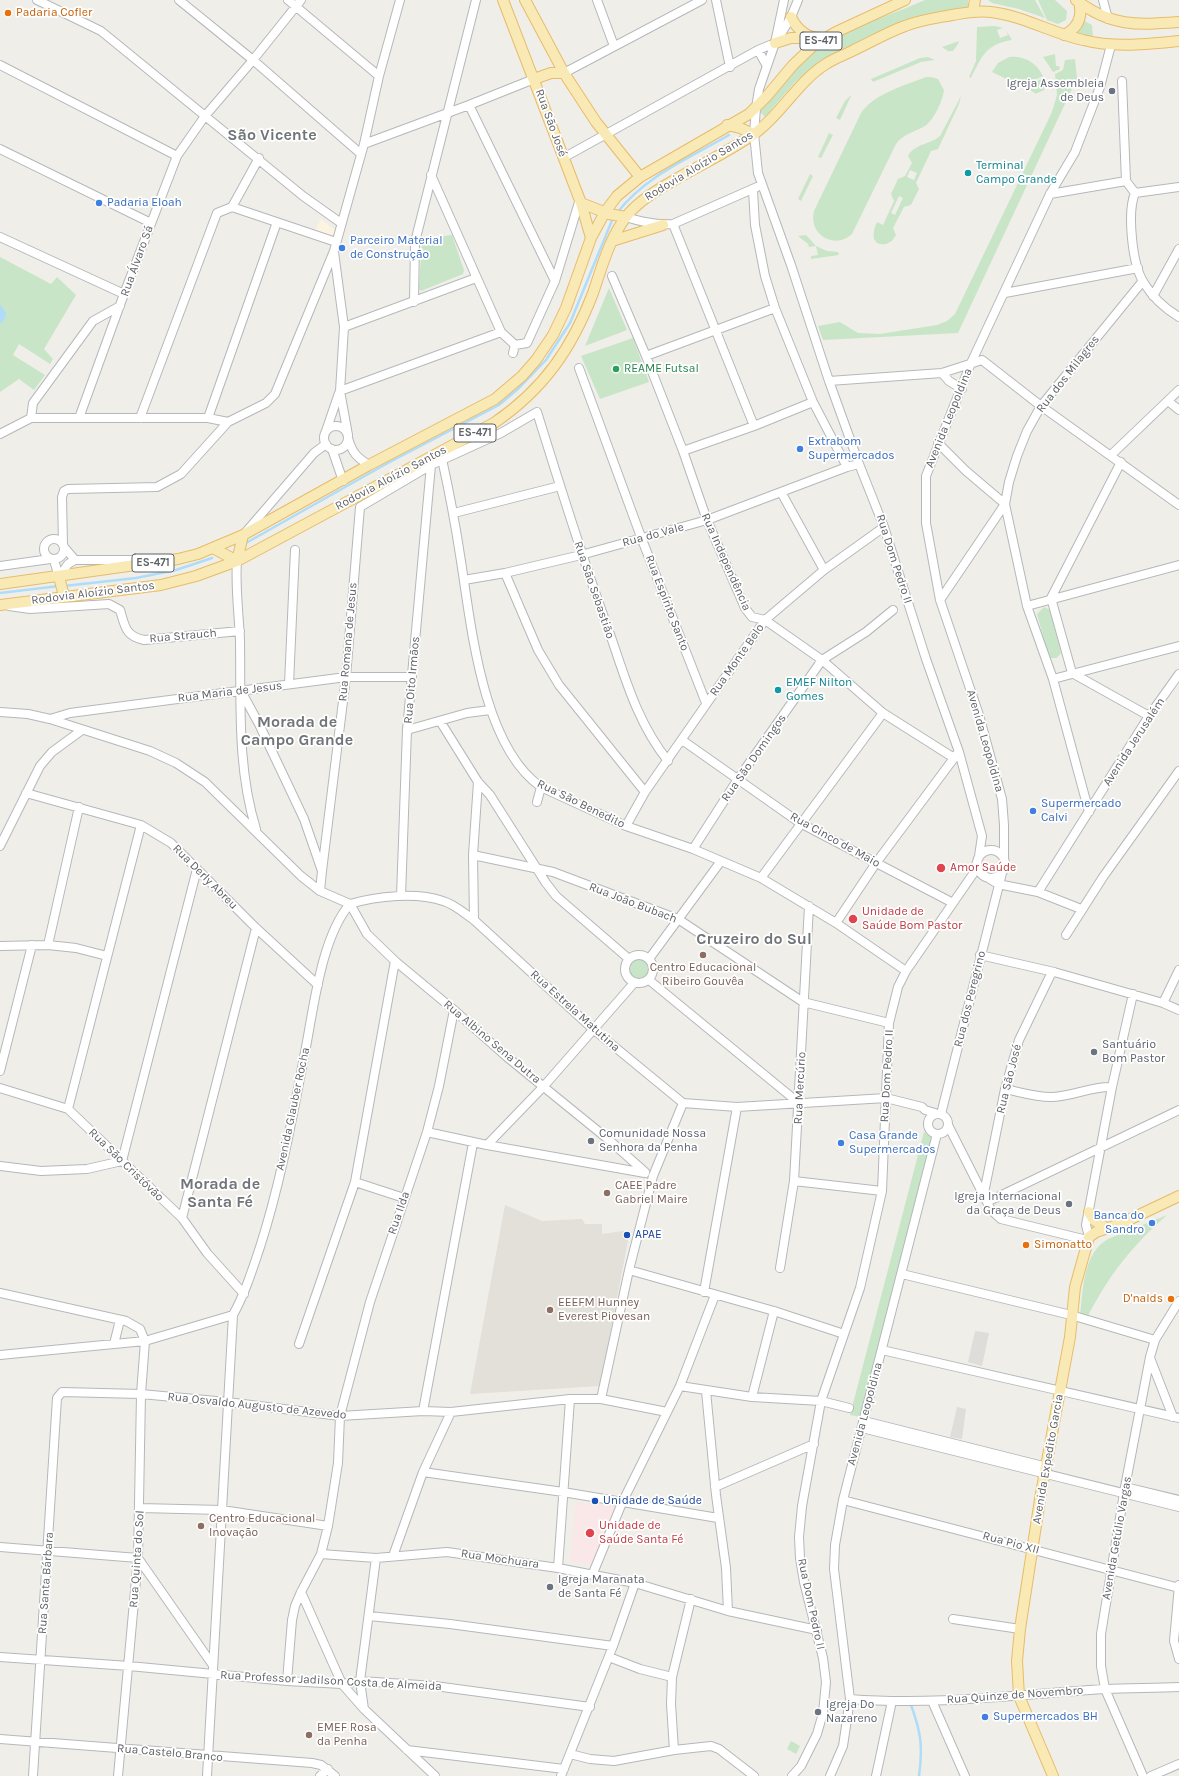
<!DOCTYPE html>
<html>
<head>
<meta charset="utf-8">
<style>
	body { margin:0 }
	canvas { display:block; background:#f0eee8 }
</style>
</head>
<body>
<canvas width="1179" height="1776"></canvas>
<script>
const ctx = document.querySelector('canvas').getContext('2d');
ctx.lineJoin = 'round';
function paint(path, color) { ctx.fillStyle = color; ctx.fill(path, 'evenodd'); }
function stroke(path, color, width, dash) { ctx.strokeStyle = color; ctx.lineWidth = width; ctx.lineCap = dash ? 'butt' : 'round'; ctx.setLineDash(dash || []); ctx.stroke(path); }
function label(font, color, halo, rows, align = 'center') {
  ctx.font = font + ' Karla,sans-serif'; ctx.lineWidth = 3.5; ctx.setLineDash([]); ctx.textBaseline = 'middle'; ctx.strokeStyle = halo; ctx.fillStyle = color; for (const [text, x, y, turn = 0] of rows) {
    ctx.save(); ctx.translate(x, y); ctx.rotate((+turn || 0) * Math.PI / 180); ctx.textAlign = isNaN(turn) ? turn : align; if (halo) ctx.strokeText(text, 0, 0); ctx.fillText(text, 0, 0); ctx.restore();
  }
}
paint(new Path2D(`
	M321,219l14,11 -2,6 -18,-5z`), '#fcf4e1');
paint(new Path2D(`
	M975,1331l14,2 -7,33 -14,-4z
	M957,1407l9,2 -4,30 -12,-2z`), '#dfddda');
paint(new Path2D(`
	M505,1205l37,16 40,-2 3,5h17v10l28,-4 -30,156 -130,8z`), '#e3dfd9');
paint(new Path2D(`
	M576,1502l43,4 -26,60 -23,-5z`), '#fae7e7');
paint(new Path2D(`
	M925,0h43v10l-40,7 -118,53 -14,11 -31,36 -6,-6c14,-20 31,-39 50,-55 27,-24 82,-41 116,-56z
	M988,0h47l10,18 -26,-9 -27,-6z
	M1038,0h17l12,11 -1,9 -8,4 -11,-4z
	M1082,20l10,5 1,12 -20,-3z
	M995,26l8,2 -6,2 3,8 8,-3 -2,-5 6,10c-26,4 -30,16 -41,38l-2,-1 7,-16 1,-34z
	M959,41l-1,3 -5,7h-5l-6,-4z
	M1055,54l1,12h3l1,3 -7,3 -10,-15z
	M928,57l7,3 -14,2 -48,20 -2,-3 49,-21z
	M1009,57c15,-2 28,6 34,19l-22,10 -29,-14 6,-9z
	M1075,59l2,19 -119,255 -135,7 -5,-14 22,-4 18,11 22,1 57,-9 10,-4 8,-7 97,-202 5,-17 -2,-21 8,-4 2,-10z
	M926,77h5l7,2 6,11c-1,10 -10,30 -19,36 -10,6 -21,7 -29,18l-44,90c-17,16 -44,1 -38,-23l47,-98c14,-20 43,-27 65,-36z
	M1044,78l2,8 -2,4 -9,4v-1l-11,-6z
	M850,96h1l-11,24 -4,-2 9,-17z
	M961,96l-2,8 -21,45 -7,2 -15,32 3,6 -8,16 -7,2 -11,21 3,7 -4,6 -6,3c-15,2 -14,-11 -9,-22l6,3 11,-24 -3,-7 7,-15 7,-3 7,-13 -4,-7c7,-13 22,-11 32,-20zM910,170l7,3 -3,7 -7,-3zM899,196l4,2 -8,17 -4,-2z
	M829,133l4,2 -12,23 -3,-1z
	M810,174l3,2 -12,25 -3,-2z
	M452,235l12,35 -1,4 -42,17 -2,-2 3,-50z
	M806,235l10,11 -7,1 -1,-3 -10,-8z
	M816,246l11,5 11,1 1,3 -28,4v-3l7,-1z
	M0,257l51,27 6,-7 19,18 -32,54 9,10 -3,5 -31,-20 -6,11 32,20 -11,15 -15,-11 -19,13z
	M609,288l18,42 -42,16z
	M633,338l16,44 -49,17 -19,-43z
	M1044,607l6,3 11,43 -4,5h-8l-12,-44z
	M625 969a14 14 0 1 1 28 0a14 14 0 1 1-28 0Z
	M924,1132l8,3 -71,282 -11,-2z
	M1167,1215c-34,30 -59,61 -80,103l-7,-2c3,-26 3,-63 28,-77z
	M791,1741l9,5 -4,8 -9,-5z`), '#c9e5c7');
paint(new Path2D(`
	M0,304l6,9 -1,6 -5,5z`), '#afddf9');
stroke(new Path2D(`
	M617,213c28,-37 74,-56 112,-78
	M246,543l140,-79 113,-59 20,-17 27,-28 24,-37 43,-105
	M64,586l72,-8 40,-8 36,-12
	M0,593l59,-7
	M911,1705c10,27 12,42 8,71`), '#afddf9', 2.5);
const minor = new Path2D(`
	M37,0l64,31 202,165 38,27
	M179,0l74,60 108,94
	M288,0l91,76
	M597,0l17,46
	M716,0l14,67
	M784,0l-9,43 -16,46 -3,19 -2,26 4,39 33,92 38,116 30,83 25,63 42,132 33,93 23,84 -3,20
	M1103,0l5,19
	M778,39l13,-22 7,-17
	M758,50l9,16
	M0,65l177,91
	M564,73l138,-73
	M1122,81l4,100 9,12c-8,19 -3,72 9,90 9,15 20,25 35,34
	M469,105l86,176
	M364,144l105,-39 65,-26
	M0,149l151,74
	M563,158l195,-108 17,-7
	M431,175l70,157 14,13 -2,8
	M753,190l2,35 10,51 10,32 38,94 34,65
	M1135,193l44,-6
	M1050,194l76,-13
	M232,207l104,35
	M232,207l27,-49
	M626,217c15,5 31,8 47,7l84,-37
	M673,224l81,202
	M0,237l124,57
	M334,252l10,75 -4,64 8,44
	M612,276l34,80 37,95 24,69 38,88 7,9 13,3 57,40 61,53 71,45
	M1005,293l133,-25
	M1153,296l26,-47
	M414,302l1,-60 61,-242
	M344,327l132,-49
	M515,345l12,-2 28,-62 25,-82
	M646,356l129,-48
	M579,368l62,169 65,166
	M942,373l7,8 13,8
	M829,381l113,-8 40,-13 59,46 138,99
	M340,391l161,-59
	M1168,401l11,9
	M31,418l2,-15 60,-82 27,-15
	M79,418l45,-124 53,-138 28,-40 48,-56 48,-60
	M140,418l77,-205 15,-6
	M208,418l69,-196
	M324 438a12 12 0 1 1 24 0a12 12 0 1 1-24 0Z
	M326,431l13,-38
	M0,434l31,-16h177l20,4 38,-19 9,-9 59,-143 30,-107 15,-68 21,-76
	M348,438c4,14 8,19 21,27
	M938,443l28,28 39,33 22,102 26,73 36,133
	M332,449l11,32
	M683,451l71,-25 59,-24
	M1111,455l68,-65
	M442,459c7,32 13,63 18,96 11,67 21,190 81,232l85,39 67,23 68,29 75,45 70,48
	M781,492l43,78
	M454,513l106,-27
	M245,533l69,-80 12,-9
	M44 549a10 10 0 1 1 20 0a10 10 0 1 1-20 0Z
	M63,545l-1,-48 2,-6 4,-2 89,-2 24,-13 47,-52
	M64,547l11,13h73
	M54,560l5,17
	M237,561c-2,26 2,53 3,80 1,63 -3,127 16,188
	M0,566l50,-7
	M505,573l33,77 21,35 86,107
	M59,577l9,-13 7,-4
	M464,580l41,-7 76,-18 126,-35 140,-53 12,-3
	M940,600l65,-96 4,-22 8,-26 10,-25 14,-25 101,-124
	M9,606l21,3 79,-5 11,6c5,16 5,26 24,30l96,-9
	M1027,606l152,-41
	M1072,673l-21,-75 70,-136
	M1072,673l77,43
	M1053,679l126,-33
	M289,684l6,-134
	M241,691l18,33 45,95 18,52 -2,20
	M0,712l28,2 22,5 100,32 26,12 29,19 96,94 19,15 30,13c27,-8 66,-12 93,-3 11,3 21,12 31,19l119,109 90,74 54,4 149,-9 36,9 3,3 10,3
	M50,719l20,-6 276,-36h66
	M440,721l38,61 12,13 56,88 10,13 73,63
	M407,730l60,-17 23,-3
	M682,740l118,83 153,80
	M26,793l115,32 30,18 85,85 62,57
	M537,802l4,-15
	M626,826l19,-34 120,-172 59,-50 60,-43
	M0,846l40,-80 12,-14 30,-22
	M693,849l45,-70 84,-119 44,-28 27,-22
	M977 864a14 14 0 1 1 28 0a14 14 0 1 1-28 0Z
	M473,855l80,17 125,47 125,83 86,21
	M1004,858v-33l-2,-26 -23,-84 -39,-115 -14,-77v-47l45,-113 79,-169 25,-42 25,-65 11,-42
	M322,871l24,-194 14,-170 71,-42 70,-32 36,-21c23,74 46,149 73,222 15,44 28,90 58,127
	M985,876l13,8 40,8 43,17
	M761,878l122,-165
	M1038,892l111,-176 30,-42
	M401,896l6,-166 24,-265
	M350,904l17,30 28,27 59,49 53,47 102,83 36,32
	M474,920l-1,-65 5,-73
	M836,923l40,-60 81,-109
	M1066,935l37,-58 76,-106
	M48,945l31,-138
	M0,946l48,-1 28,3 31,8
	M625 969a14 14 0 1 1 28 0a14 14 0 1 1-28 0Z
	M980,955l74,17 109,31 16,7
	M649,959l72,-98
	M395,961l-40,221 49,16
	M649,980l151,124
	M1163,1003l16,-33
	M0,1071l32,-126
	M0,1088l68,21 114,109 25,35 37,41
	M1005,1089c15,3 30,8 46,8 20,0 40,-11 61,-10
	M68,1109l73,-284
	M928 1124a10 10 0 1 1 20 0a10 10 0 1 1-20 0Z
	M941,1114l61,-241
	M948,1125l43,85 10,9 86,21
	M427,1132l60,13 158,28
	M487,1145l57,-59 90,-103
	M0,1166l41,5 46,-2 35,-8 75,-292
	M794,1181l88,10
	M984,1193l21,-104 14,-49 32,-66 3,-2
	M987,1202l192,-92
	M182,1218l74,-290
	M1089,1237l-3,-12 26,-138 21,-93
	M780,1268l14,-87 15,-275
	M629,1270l145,41 70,23
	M902,1274l169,41 84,25
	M704,1292l33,-185
	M0,1293l126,28 14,8 5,12 -4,53 -3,164 -20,218
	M114,1344l6,-24
	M299,1344l56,-162
	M882,1350l297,68
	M0,1355l145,-14 88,-26
	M1150,1358l23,59
	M680,1386l72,11 69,4 28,7
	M706,1391l10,104 10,73 2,43
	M752,1397l22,-86
	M601,1399l28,-129 24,-94 30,-73
	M423,1411l50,-268
	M864,1421l183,46
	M862,1428l317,79
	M423,1472l140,20 155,26
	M715,1487l99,-43
	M1125,1487l54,13
	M843,1500l336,88
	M140,1508l82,2 106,16
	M0,1547l138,11 74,106
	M321,1554l55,4 71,-6 111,16 77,15 93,28 89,19
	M393,1556l30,-84 28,-60
	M558,1568l12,-169
	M593,1573l29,-70 58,-117 35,-91
	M1179,1585l-5,56 5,18
	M301,1592l41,92 22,25 71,67
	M369,1616l81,8 163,22
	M953,1619l67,10
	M0,1657l129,9 158,15 55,3 18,-3 75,5 155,21
	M609,1657l31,12 32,8
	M287,1681l5,-61 3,-14 6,-14 20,-38 7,-28 10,-63 2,-47 30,-114 57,-170 12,-46 15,-76
	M850,1699c86,7 171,-5 256,-10 24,-1 49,-1 73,-2
	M932,1701l33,75
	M364,1709l-4,-28 16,-123
	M0,1739l312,24 9,2 14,11
	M407,1750l157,19
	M674,1750l-3,-46 1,-27 19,-78
	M570,1754l20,5 24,2 60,-11 37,-4 8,3 35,27
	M33,1776l24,-378 5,-6 79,2 86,8 113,14 83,-5 28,1 119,-13h31l66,13
	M207,1776l26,-461c12,-22 19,-44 27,-68 21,-65 33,-133 46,-200 8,-42 16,-111 44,-143
	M320,1776l8,-7
	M561,1776l52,-130 22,-63
	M792,1776l9,-10 16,-32 6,-21 3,-31 -3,-24 -19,-76 -4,-24 -1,-21 3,-31 19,-105 39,-113 22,-97 7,-168 9,-36 8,-16 67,-97 4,-12
	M830,1776l13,-30 7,-47 -16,-130 1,-24 8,-45 94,-366
	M876,1776l16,-75
	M1143,1776l-38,-87 -4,-23v-32l24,-147 25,-130 5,-17 24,-39
	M1151,1776l28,-12`);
const major = new Path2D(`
	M503,0l78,203 10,35
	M525,0l39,73 32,49 44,55
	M1076,0c35,27 61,25 103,22
	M973,11l2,-11
	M791,17c7,15 18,22 34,21
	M1064,35c14,-7 19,-18 15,-33
	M775,43l16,-5h20
	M534,79l17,-6h13
	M727,125l13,3 14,6
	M581,203l28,11 17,3
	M612,241l51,-16
	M213,548l24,13
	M237,561l6,-26
	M59,577l5,19
	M0,584l178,-25 20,-5 45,-19 126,-70 126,-66 27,-23 14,-16 17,-25 13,-27 25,-70 14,-26 12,-16 23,-19 109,-63 18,-18 26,-31 21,-20 22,-13 69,-32
	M0,605l161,-20 35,-9 41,-15 257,-138c50,-34 78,-75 99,-130 9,-26 16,-54 33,-76 11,-15 29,-26 45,-35 27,-16 57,-30 83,-48 28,-20 43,-52 72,-70 9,-6 19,-9 28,-14 17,-8 34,-18 51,-24 15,-6 31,-8 47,-11 13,-2 26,-5 39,-3 33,4 60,21 92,28 32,8 64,4 96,1
	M1089,1212l5,8 12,8
	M1053,1776l-34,-80 -2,-35 3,-32 21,-136 29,-156 5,-50 14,-50 7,-5 24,-8 59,-28`);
stroke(minor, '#b5b8bb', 10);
stroke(major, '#e7bc6a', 12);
stroke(minor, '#fff', 8);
stroke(major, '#f9e9b4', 10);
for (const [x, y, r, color] of [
	[8,13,4,"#e8710a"],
	[1112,91,4,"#6b7280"],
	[968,173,4,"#0f9aa8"],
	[99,203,4,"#3f7fe0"],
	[342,248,4,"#3f7fe0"],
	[616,369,4,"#2e9e5b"],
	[800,449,4,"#3f7fe0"],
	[778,690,4,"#0f9aa8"],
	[1033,811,4,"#3f7fe0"],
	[941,868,5,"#e0444e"],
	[853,919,5,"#e0444e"],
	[703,955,4,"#8d6e63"],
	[1094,1052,4,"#6b7280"],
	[591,1141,4,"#6b7280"],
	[841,1143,4,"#3f7fe0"],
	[607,1193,4,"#8d6e63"],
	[1069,1204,4,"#6b7280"],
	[1152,1223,4,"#3f7fe0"],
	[627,1235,4,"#1a4fb4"],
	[1026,1245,4,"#e8710a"],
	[1171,1299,4,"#e8710a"],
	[550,1310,4,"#8d6e63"],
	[595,1501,4,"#1a4fb4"],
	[201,1526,4,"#8d6e63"],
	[590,1533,5,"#e0444e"],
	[550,1587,4,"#6b7280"],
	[818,1712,4,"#6b7280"],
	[985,1717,4,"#3f7fe0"],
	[309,1735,4,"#8d6e63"]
]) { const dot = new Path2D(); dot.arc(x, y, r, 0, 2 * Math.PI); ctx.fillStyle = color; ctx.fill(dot); stroke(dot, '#fff', 1.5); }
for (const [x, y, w] of [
	[821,41,42],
	[475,433,42],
	[153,563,42]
]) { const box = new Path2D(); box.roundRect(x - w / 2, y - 9, w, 18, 3); ctx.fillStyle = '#fff'; ctx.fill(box); stroke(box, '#5f6367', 1); }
label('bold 11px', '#5f6367', null, [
	["ES-471",821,41],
	["ES-471",475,433],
	["ES-471",153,563]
]);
label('12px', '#c56008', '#fff', [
	["Padaria Cofler",16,13],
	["Simonatto",1034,1245],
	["D'nalds",1163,1299,"right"]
], 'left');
label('12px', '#5b616d', '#fff', [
	["Igreja Assembleia",1104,84,"right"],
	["de Deus",1104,98,"right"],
	["Santuário",1102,1045],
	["Bom Pastor",1102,1059],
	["Comunidade Nossa",599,1134],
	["Senhora da Penha",599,1148],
	["Igreja Internacional",1061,1197,"right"],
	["da Graça de Deus",1061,1211,"right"],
	["Igreja Maranata",558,1580],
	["de Santa Fé",558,1594],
	["Igreja Do",826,1705],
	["Nazareno",826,1719]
], 'left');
label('12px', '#5f6367', '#fff', [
	["Rua São José",551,123,70],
	["Rodovia Aloízio Santos",699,166,-31],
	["Rua Álvaro Sá",137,261,-70],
	["Rua dos Milagres",1068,374,-52],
	["Avenida Leopoldina",949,418,-68],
	["Rodovia Aloízio Santos",391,478,-28],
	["Rua do Vale",653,535,-15],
	["Rua Dom Pedro II",894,559,72],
	["Rua Independência",726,562,66],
	["Rua São Sebastião",594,590,71],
	["Rodovia Aloízio Santos",93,593,-7],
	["Rua Espírito Santo",667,603,69],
	["Rua Strauch",183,636,-5],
	["Rua Romana de Jesus",348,642,-85],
	["Rua Monte Belo",737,660,-55],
	["Rua Oito Irmãos",412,680,-85],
	["Rua Maria de Jesus",230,692,-7],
	["Avenida Leopoldina",985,741,74],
	["Avenida Jerusalém",1134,742,-57],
	["Rua São Domingos",754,758,-55],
	["Rua São Benedito",581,804,26],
	["Rua Cinco de Maio",835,840,29],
	["Rua Derly Abreu",205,877,45],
	["Rua João Bubach",633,903,21],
	["Rua dos Peregrino",970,999,-76],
	["Rua Estrela Matutina",575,1011,42],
	["Rua Albino Sena Dutra",492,1042,40],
	["Rua Dom Pedro II",887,1076,-87],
	["Rua São José",1009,1079,-76],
	["Rua Mercúrio",800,1088,-87],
	["Avenida Glauber Rocha",293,1109,-78],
	["Rua São Cristóvão",126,1165,44],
	["Rua Ilda",399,1213,-71],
	["Rua Osvaldo Augusto de Azevedo",257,1406,6],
	["Avenida Leopoldina",865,1414,-75],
	["Avenida Expedito Garcia",1048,1459,-80],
	["Avenida Getúlio Vargas",1117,1538,-80],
	["Rua Pio XII",1011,1543,15],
	["Rua Quinta do Sol",137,1559,-86],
	["Rua Mochuara",500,1559,8],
	["Rua Santa Bárbara",46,1583,-86],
	["Rua Dom Pedro II",811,1604,78],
	["Rua Professor Jadilson Costa de Almeida",331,1681,3],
	["Rua Quinze de Novembro",1015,1695,-4],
	["Rua Castelo Branco",170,1753,5]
]);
label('12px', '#0d838f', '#fff', [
	["Terminal",976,166],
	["Campo Grande",976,180],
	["EMEF Nilton",786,683],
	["Gomes",786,697]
], 'left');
label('12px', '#366cbe', '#fff', [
	["Padaria Eloah",107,203],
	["Parceiro Material",350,241],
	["de Construção",350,255],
	["Extrabom",808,442],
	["Supermercados",808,456],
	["Supermercado",1041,804],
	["Calvi",1041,818],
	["Casa Grande",849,1136],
	["Supermercados",849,1150],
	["Banca do",1144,1216,"right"],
	["Sandro",1144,1230,"right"],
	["Supermercados BH",993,1717]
], 'left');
label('12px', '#27864d', '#fff', [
	["REAME Futsal",624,369]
], 'left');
label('12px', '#be3a42', '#fff', [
	["Amor Saúde",950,868],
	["Unidade de",862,912],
	["Saúde Bom Pastor",862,926],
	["Unidade de",599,1526],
	["Saúde Santa Fé",599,1540]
], 'left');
label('12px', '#785e54', '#fff', [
	["Centro Educacional",703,968,"center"],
	["Ribeiro Gouvêa",703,982,"center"],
	["CAEE Padre",615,1186],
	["Gabriel Maire",615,1200],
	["EEEFM Hunney",558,1303],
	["Everest Piovesan",558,1317],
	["Centro Educacional",209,1519],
	["Inovação",209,1533],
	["EMEF Rosa",317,1728],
	["da Penha",317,1742]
], 'left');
label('12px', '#164399', '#fff', [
	["APAE",635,1235],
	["Unidade de Saúde",603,1501]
], 'left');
label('bold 16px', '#707579', '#fff', [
	["São Vicente",272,135],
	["Morada de",297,722],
	["Campo Grande",297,740],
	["Cruzeiro do Sul",754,939],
	["Morada de",220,1184],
	["Santa Fé",220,1202]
]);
</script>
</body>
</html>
